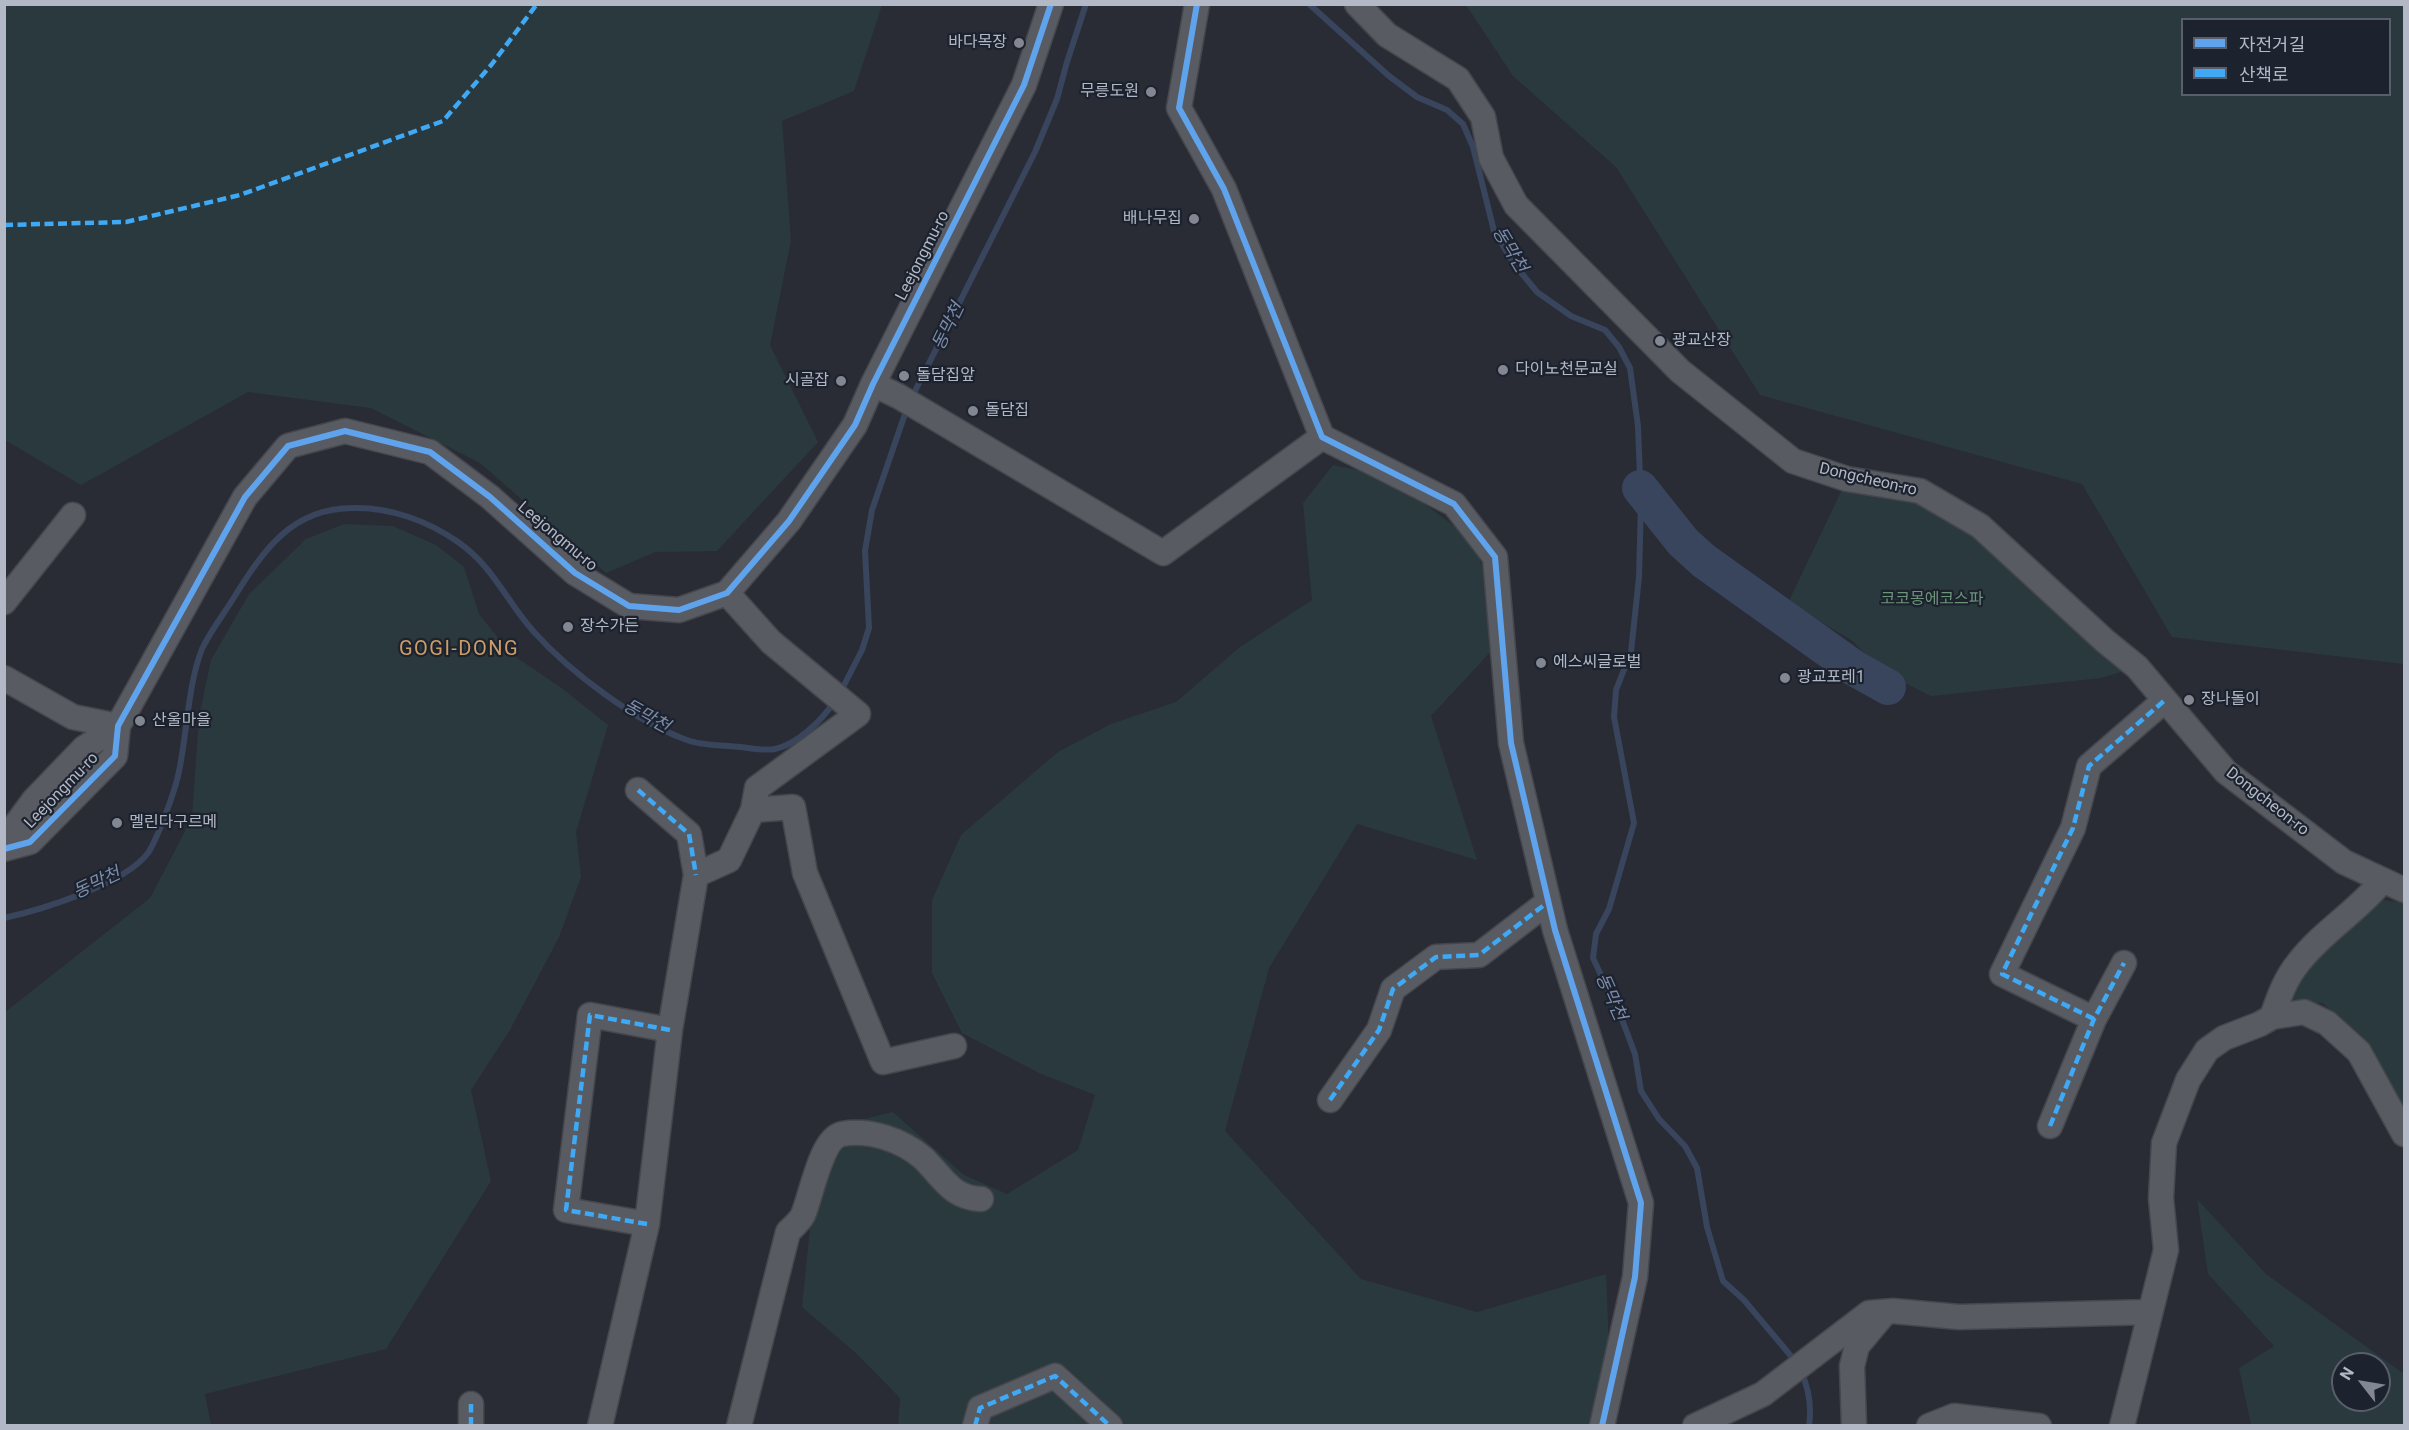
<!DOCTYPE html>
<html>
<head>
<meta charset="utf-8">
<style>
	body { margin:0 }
	#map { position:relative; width:2409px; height:1430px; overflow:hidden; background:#292c34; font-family:Roboto,"Noto Sans KR",sans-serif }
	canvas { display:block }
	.frame { position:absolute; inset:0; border:6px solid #b2b8c5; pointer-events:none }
	.legend { position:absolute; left:2181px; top:18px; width:210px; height:78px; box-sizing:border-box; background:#1c222e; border:2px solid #585e6a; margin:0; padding:8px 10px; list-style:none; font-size:18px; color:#b2b8c5 }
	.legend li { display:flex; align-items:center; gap:12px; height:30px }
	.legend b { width:30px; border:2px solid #585e6a }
	.north { position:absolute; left:2331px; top:1352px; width:60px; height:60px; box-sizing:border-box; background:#1c222e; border:2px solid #585e6a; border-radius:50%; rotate:301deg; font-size:16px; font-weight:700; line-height:24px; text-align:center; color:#b2b8c5 }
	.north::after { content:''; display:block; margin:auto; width:21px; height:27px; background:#828792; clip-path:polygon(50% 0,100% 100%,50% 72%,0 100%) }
</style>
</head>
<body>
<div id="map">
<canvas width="2409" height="1430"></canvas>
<div class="frame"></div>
<ul class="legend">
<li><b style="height:8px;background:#60a3ed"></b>자전거길</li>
<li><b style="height:8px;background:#3fa9f5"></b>산책로</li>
</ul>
<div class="north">N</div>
</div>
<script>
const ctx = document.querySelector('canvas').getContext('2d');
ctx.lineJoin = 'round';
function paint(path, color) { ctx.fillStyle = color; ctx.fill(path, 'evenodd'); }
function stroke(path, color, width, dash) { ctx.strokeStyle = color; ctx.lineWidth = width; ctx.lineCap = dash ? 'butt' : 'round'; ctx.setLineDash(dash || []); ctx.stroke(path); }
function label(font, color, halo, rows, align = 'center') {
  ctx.font = font + ' Roboto,"Noto Sans KR",sans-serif'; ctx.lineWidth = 4.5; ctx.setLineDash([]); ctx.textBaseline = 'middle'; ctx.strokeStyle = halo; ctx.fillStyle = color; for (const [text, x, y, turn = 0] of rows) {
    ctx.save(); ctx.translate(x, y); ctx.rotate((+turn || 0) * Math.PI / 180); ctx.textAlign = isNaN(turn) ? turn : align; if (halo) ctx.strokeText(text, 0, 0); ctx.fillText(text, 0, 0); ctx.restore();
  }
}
paint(new Path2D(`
	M5,4l877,1 -28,86 -72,30 9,119 -21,105 48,97 -101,109 -62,1 -49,21 -126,-110 -109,-55 -123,-16 -167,93 -76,-45z
	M1466,5h938v659l-232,-27 -90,-153 -322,-89 -144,-228 -103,-91zM2182,20h208v74h-208z
	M1333,465l54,11 86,64 33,95 -75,81 46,144 -120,-36 -88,144 -44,163 136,148 116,33 129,-38 6,150 -714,1 2,-27 -43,-44 -55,-47 11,-110 43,-76 37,-9 71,63 43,19 71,-44 17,-55 -56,-22 -77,-40 -30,-60v-73l29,-65 97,-83 53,-28 65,-22 64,-55 72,-47 -9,-97z
	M1847,479l133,47 157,141 -36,11 -170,18 -52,-26 -26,-29 -65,-38z
	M344,524l49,2 43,19 28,22 15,47 31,39 53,36 45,36 -32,107 5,45 -22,60 -49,93 -39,60 20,91 -105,168 -181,45 6,31h-206v-413l145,-114 42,-80 7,-101 12,-57 38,-66 57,-55z
	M2383,900l21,3v205l-32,-55 -49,-50 -36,-1 6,-17 32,-35z
	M2197,1199l69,75 138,100v51h-153l-12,-57 35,-22 -66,-72zM2343,1364h36v36h-36z`), '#2a393d');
stroke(new Path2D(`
	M1309,4l80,72 28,21 30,13 16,14 10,23 21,84 20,33 23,28 34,24 34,14 14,17 11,21 8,58 3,77 -2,74 -8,75 -15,38 -2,27 20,106 -25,86 -13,25 -3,24 30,64 12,32 6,37 18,28 26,27 12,22 10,59 16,54 21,19 52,62
	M911,399l124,-247 22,-53 10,-37 19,-58
	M840,693l22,-43 7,-22 -4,-77 7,-41 35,-102
	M4,918c37,-8 121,-34 144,-65 6,-9 11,-22 15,-32 6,-16 13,-33 16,-50 8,-37 9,-87 23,-122 8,-17 21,-34 31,-50 30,-48 58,-91 120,-91 37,-1 75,13 105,34 36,25 48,59 76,90 36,40 102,90 153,108 15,6 36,5 53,7 10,1 25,4 35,2 23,-5 47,-29 59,-47
	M1801,1371c8,18 11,35 8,55`), '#38455d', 6);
stroke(new Path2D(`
	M1640,488l43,54 21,19 150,107 34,19`), '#38455d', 36);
const minor = new Path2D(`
	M1197,4l-18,104 45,81 98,248 132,67 41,53 16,186 44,187 86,273 -6,74 -33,149
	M1357,4l30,31 71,44 25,38 8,41 25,47 164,166 113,90 54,18 73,12 60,35 125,115 32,26 89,105 118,90 60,28
	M873,384l25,12 265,157 159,-116
	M727,593l44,49 87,72 -101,74 -4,22
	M4,602l69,-87
	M4,678l69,39 45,9
	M638,790l51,44 7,41
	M4,841l30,-41 50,-52 34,-22
	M4,849l26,-7 85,-86 3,-30 127,-229 43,-51 57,-15 85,21 60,45 85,76 54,33 50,4 48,-17 62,-72 66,-96 18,-41 151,-299 27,-81
	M2383,880c-25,31 -60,51 -84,82 -14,17 -20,35 -27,55l32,-5 23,11 32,29 45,82
	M2094,1019l-92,-45 71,-146 16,-62 76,-66
	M1330,1100l49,-70 14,-41 43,-32 43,-2 69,-53
	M2050,1126l44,-107 30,-56
	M647,1224l-81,-14 24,-195 80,15
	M471,1426v-22
	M600,1426l47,-202 23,-194 26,-155 33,-15 24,-50 40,-3 12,66 78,189 71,-16
	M739,1426l49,-194c5,-5 12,-11 15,-17 8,-18 18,-77 39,-81 28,-5 60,6 81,24 19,18 28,40 58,41
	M975,1426l5,-18 75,-32 55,50
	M1695,1426l68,-32 106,-81 24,-2 66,6 191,-5
	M1854,1426l-2,-60 5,-20 26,-31
	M1929,1426l25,-10 85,10
	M2122,1426l44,-176 -5,-52 3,-55 24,-63 19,-30 17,-12 36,-14 12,-7`);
stroke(minor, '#45474d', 27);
stroke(minor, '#585b62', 24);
stroke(new Path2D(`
	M4,225l122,-3 114,-27 203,-74 49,-57 45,-60
	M638,790l51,44 7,41
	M2094,1019l-92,-45 71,-146 16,-62 76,-66
	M1330,1100l49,-70 14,-41 43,-32 43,-2 69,-53
	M2050,1126l44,-107 30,-56
	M647,1224l-81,-14 24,-195 80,15
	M471,1426v-22
	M975,1426l5,-18 75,-32 55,50`), '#3fa9f5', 4.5, [9, 4.5]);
stroke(new Path2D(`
	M1197,4l-18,104 45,81 98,248 132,67 41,53 16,186 44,187 86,273 -6,74 -33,149
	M4,849l26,-7 85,-86 3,-30 127,-229 43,-51 57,-15 85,21 60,45 85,76 54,33 50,4 48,-17 62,-72 66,-96 18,-41 151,-299 27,-81`), '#60a3ed', 6);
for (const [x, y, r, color] of [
	[1019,43,6,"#828792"],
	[1151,92,6,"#828792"],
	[1194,219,6,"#828792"],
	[1660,341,6,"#828792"],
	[1503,370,6,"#828792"],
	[904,376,6,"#828792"],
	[841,381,6,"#828792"],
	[973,411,6,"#828792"],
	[568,627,6,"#828792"],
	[1541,663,6,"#828792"],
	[1785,678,6,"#828792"],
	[2189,700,6,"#828792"],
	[140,721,6,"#828792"],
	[117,823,6,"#828792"]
]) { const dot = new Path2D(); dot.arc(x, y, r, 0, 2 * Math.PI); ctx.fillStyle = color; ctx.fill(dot); stroke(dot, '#1c222e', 2); }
label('16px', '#b2b8c5', '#1c222e', [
	["바다목장",1007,43,"right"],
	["무릉도원",1139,92,"right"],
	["배나무집",1182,219,"right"],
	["광교산장",1672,341],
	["다이노천문교실",1515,370],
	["돌담집앞",916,376],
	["시골잡",829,381,"right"],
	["돌담집",985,411],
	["장수가든",580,627],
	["에스씨글로벌",1553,663],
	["광교포레1",1797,678],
	["장나돌이",2201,700],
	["산울마을",152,721],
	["멜린다구르메",129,823]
], 'left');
label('16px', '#b2b8c5', '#1c222e', [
	["Leejongmu-ro",923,256,-63],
	["Dongcheon-ro",1868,480,13],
	["Leejongmu-ro",557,537,40],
	["Leejongmu-ro",62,791,-46],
	["Dongcheon-ro",2267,802,38]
]);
label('16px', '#6b9479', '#1c222e', [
	["코코몽에코스파",1932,600]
]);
label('italic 18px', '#7c8cab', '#1c222e', [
	["동막천",1509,250,59],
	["동막천",949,327,-64],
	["동막천",646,717,29],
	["동막천",97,884,-25],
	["동막천",1610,997,66]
]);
ctx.letterSpacing = '1.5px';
label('20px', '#cc9d67', '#1c222e', [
	["GOGI-DONG",459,650]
]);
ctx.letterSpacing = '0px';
</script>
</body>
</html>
